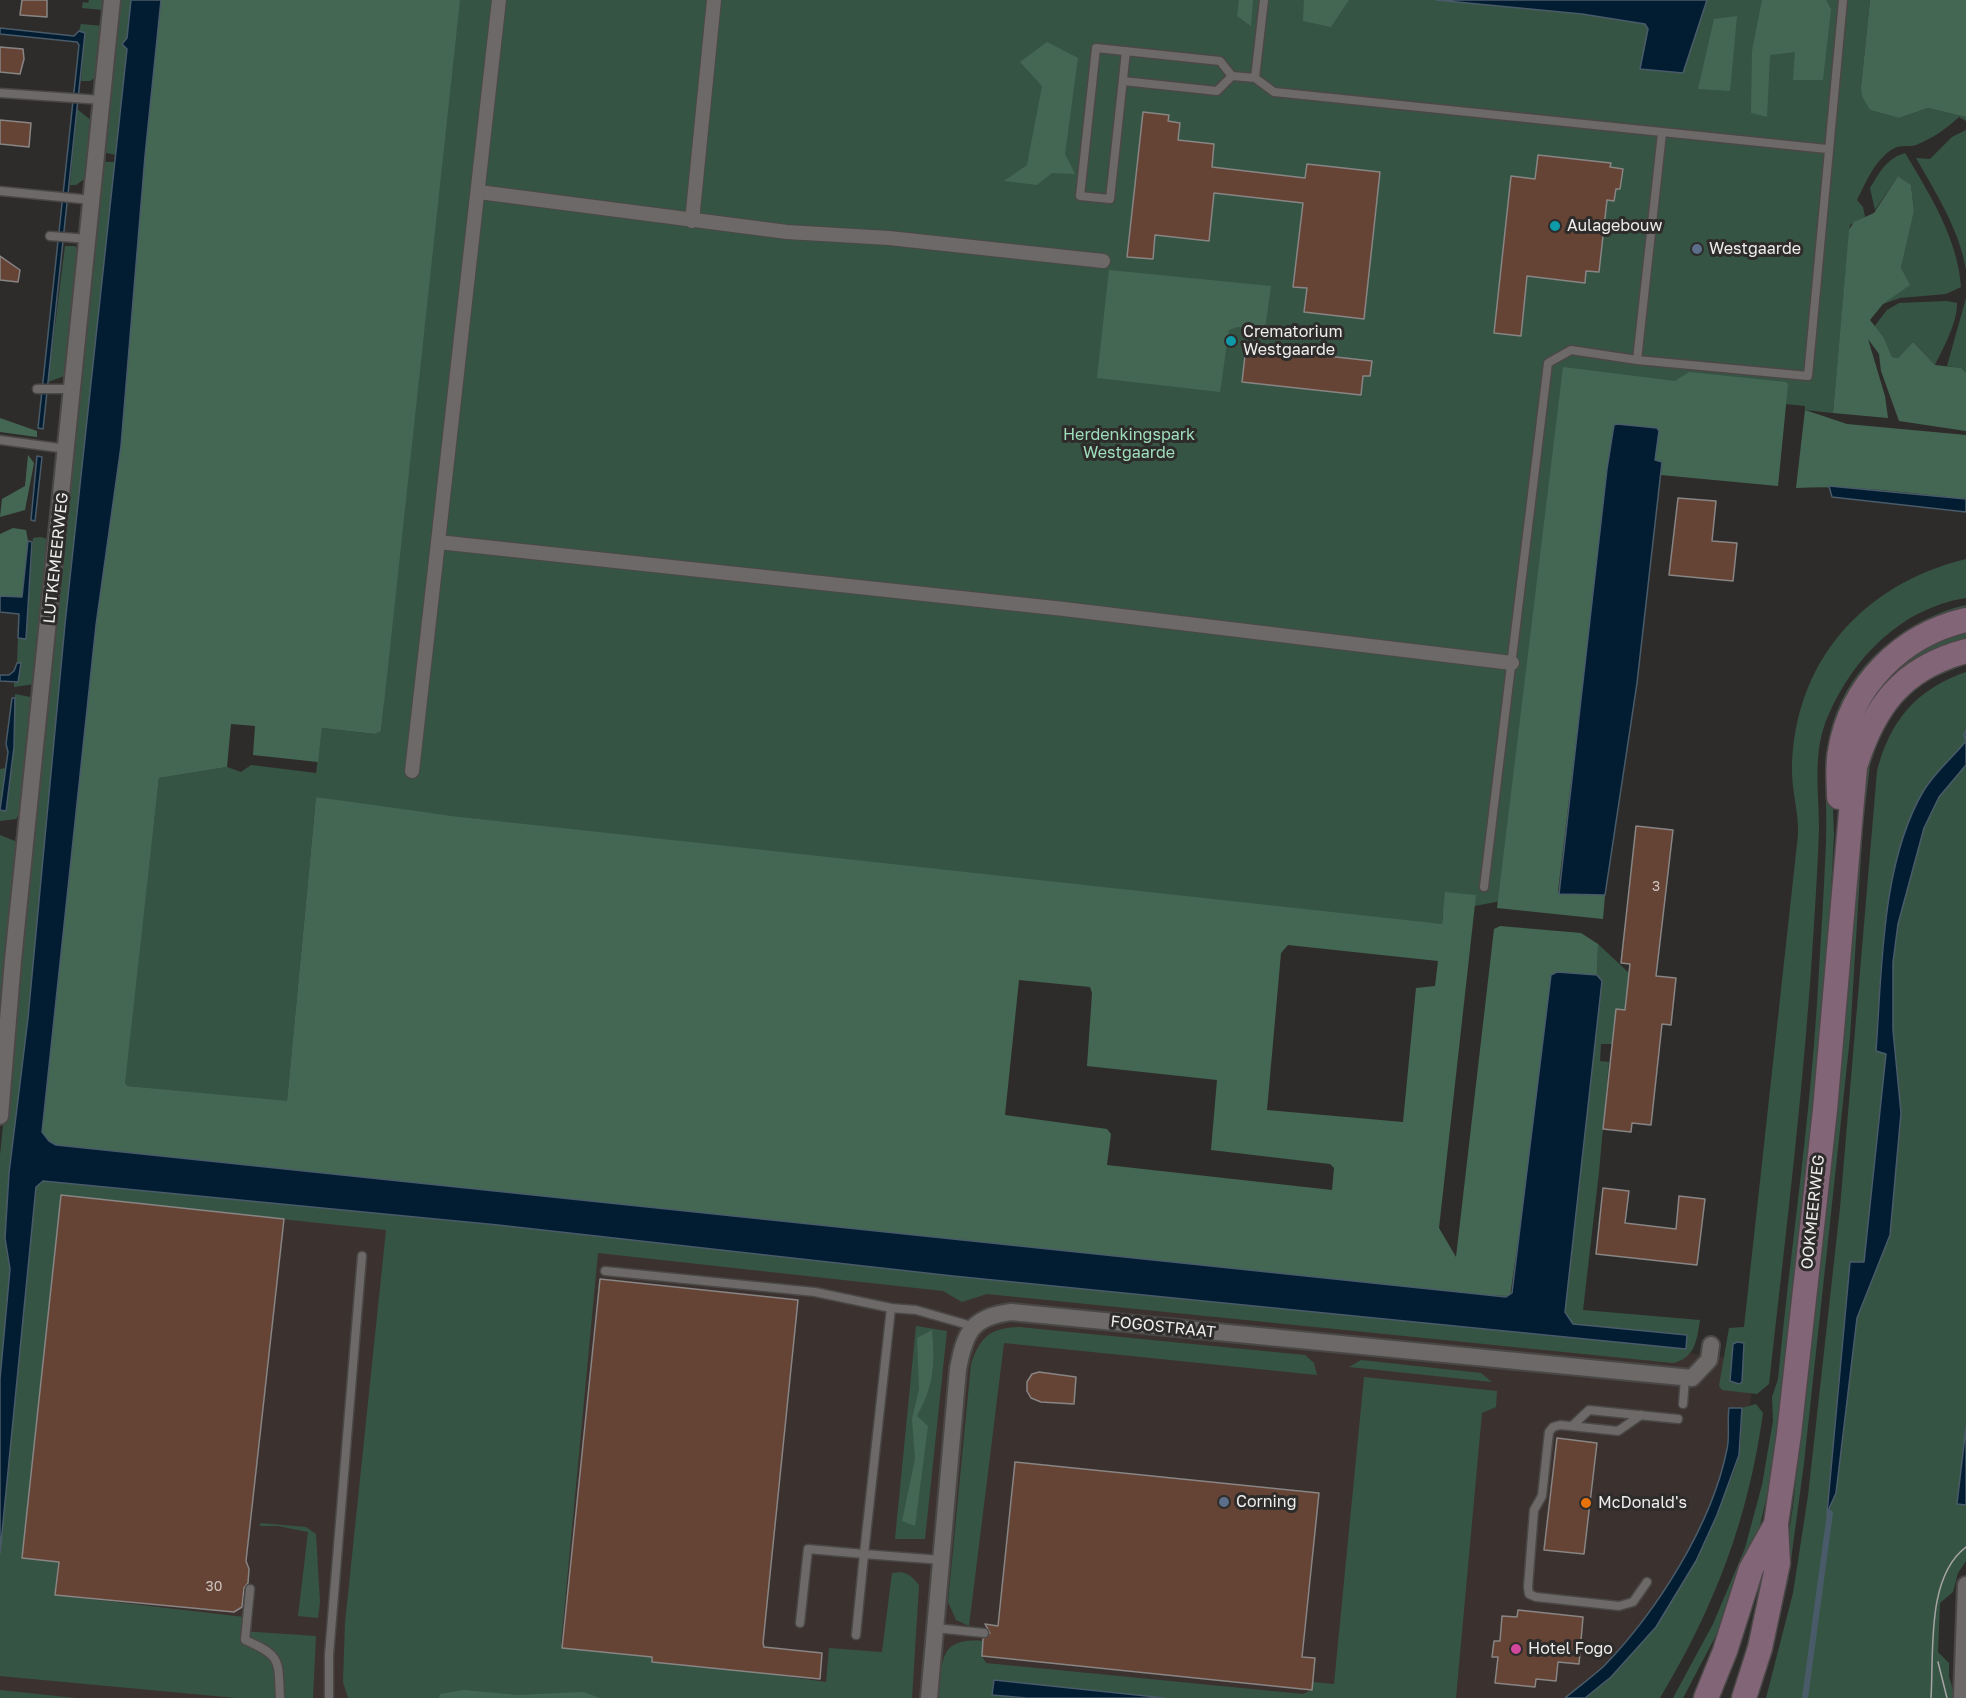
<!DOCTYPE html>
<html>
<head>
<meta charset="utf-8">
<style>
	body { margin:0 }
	canvas { display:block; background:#2e2c2b }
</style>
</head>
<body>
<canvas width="1966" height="1698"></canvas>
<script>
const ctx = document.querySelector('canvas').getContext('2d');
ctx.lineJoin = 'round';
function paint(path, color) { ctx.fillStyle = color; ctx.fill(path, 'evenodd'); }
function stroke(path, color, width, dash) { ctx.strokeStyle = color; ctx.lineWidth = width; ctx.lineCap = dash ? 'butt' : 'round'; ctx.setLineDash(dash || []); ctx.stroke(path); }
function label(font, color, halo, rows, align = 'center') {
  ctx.font = font + ' "Golos Text",sans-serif'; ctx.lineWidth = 6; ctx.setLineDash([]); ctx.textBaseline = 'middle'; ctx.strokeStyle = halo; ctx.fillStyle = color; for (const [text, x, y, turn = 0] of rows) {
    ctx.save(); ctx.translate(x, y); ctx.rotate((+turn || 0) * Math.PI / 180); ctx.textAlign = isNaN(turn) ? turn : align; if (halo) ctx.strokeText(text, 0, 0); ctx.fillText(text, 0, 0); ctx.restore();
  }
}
paint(new Path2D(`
	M33,1160l1722,201 -11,92 -97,245h-1647v-226z`), '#3b322f');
paint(new Path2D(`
	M89,0h17l-3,10 -21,-2 1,-6 5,1z
	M119,0h12l-4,38 -5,6 5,5 -11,106 -9,-2 -3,-3z
	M261,0h1609l-9,87 9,23 29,8 29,-10 38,9v4l-7,-4c-13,12 -26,21 -43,28 -6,2 -13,0 -19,2 -20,8 -31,35 -40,53l6,7 2,10 -15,8 -17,188 -28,-3v-4l-217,-22 -66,513 -79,15 -1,12 -44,-3 -1011,-112 -71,-12 -29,305 -159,-16 -3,-3v-8l34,-297 68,-11 14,5 10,-7 65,8 6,-45 53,6 6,-3 3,-28z
	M81,24l22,2 -5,50 -8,5h-9l4,-48 -6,-2z
	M77,109l16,13 -6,55 -11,8h-6z
	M1966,130v140c-6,-39 -30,-77 -50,-112l14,1 22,-22z
	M1905,153c24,40 53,86 56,134l-15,7 -46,4 -17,6 12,-9 10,-17 -4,-10 13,-58 -3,-25 -13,-9 -23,34 -5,-22c10,-16 16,-29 35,-35z
	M101,162h14l-50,462 -37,394 -19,155 -4,65 5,31 -10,110v-224z
	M65,246h10l4,6 -12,123 -19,7z
	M1966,298v75l-6,-5 -13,-2z
	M1947,301l10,2c0,21 -13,43 -22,62l-22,-23 -15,16 -6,-1 -8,-19 -10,-11 13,-17 12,-7z
	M41,537l9,3 -15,144 -21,3v-4l4,-1 3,-19h-4l1,-25 8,1 7,-101z
	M1966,559v39c-65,10 -113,60 -138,118 -16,36 -9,75 -9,112 -1,32 -3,64 -5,96 -9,154 -28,307 -45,460l-12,10 -35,-4 -3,-4 10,-58 15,-1 54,-492c1,-22 -6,-43 -6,-64 1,-109 71,-187 174,-212z
	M1966,605v8l-81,41 -53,128 2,52 -7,135 -21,219 -33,281 -15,65 -36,90 -39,74h-10l40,-74 32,-76 17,-63 11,-64 -1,-24 6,-18c12,-125 31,-250 39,-375 3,-54 7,-109 9,-163 2,-45 -6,-88 11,-130 21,-53 75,-94 129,-106z
	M1966,624v20l-16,4 -104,100 36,-74z
	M1966,657v7l-38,16 -25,20 -21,30 -12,35 -7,58 -13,214 -46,426 -16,119 -31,116h-5l33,-139 9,-60 67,-723 35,-80z
	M1966,672v69c-14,17 -30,30 -42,49 -43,71 -42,180 -48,261l10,2 -22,209h-14l-23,248 9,-17 21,-175 33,-83 11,-122 -8,-83v-68l5,-38 26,-96 15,-31 27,-32v662l-9,77 9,1v56l-8,12 -5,19 -13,11 -2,49 11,11v14l7,21h-190l27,-105 15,-97 32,-288 37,-437c13,-51 40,-82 89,-99z
	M15,694l20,4 -12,110 -7,11 -16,2v-52l6,-1 -6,42 6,1 8,-64z
	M0,835l15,6 4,11 -19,185z
	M1598,944l31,29 -4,37 -9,-1 -4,35h-11l-1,17 9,1 -10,110 -16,138 117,10c-3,20 -5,38 -27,43l-686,-69 -25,8 -19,-11 -345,-38 -37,391 265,38 3,-34 53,4 10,-79c14,-3 19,2 27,12l-7,113h-564l-5,-16 2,-59 41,-393 -325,-34 -38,362 35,4 -3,33 189,22 -3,14 75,5 -3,62h-77l-236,-22v-123l36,-366 7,-6 494,48 416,47 422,41 312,18 -114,-11 -8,-12 37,-331 -5,-6z
	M916,1326l31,5 -22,208h-30z
	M1019,1327l286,28 9,8 3,12 -313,-32 -35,283 -13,-6 -8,-18 23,-238c9,-27 19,-36 48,-37z
	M1361,1360l120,13 11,9 -143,-15z
	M1364,1377l133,14 -1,16 -14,6 -26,285h-291l-171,-18 -1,15 34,3h-88c3,-36 -1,-61 44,-57l-1,15 4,7 317,31 9,-4 1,-8 21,2z
	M1756,1404l7,9c-15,107 -48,193 -103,285h-75c65,-53 110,-123 139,-201 5,-14 13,-29 15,-44 3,-14 2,-30 3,-45z
	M260,1523l46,4 10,7 4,68 -2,16 -20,-2 10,-84 -30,-6h-18z
	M0,1690l76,8h-76z`), '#365444');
paint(new Path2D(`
	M161,0h299l-79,731 -6,3 -53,-6 -4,34 -65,-7 2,-29 -24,-2 -4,43 -68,11 -34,305 3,3 159,15 29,-304 136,19 990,108 3,-32 31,3 -37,333 17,29 38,-328 6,-3 81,7 17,11 -1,31 -40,-3 -47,324 -30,-1 -1424,-150 -7,-4 -7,-9 54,-507 25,-179 24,-290zM1288,945l150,16 -3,25 -19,2 -13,134 -136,-12 14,-157zM1019,980l71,7 2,6 -5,73 130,14 -6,70 119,14 4,4 -2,22 -225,-25 4,-31 -4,-5 -102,-14z
	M1239,0h14l-2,26 -14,-10z
	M1304,0h45l-18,27 -28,-6z
	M1762,0h64l5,9 -8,71h-30l2,-28 -25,3 -3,62 -16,-4 1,-62z
	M1870,0h96v117l-38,-9 -29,10 -29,-8 -8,-14 -1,-9z
	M1737,16l-7,75 -32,-2 16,-70z
	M1047,42l31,16 -13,96 10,20 -23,-1 -15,12 -33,-4 23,-16 15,-79 -22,-24z
	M1898,176l13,9 3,26 -13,57 9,17 -27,19 -13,16 14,18 8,19 6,1 15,-16 22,23 26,3 5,5v58l-67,-10 -18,-50 -2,-17 -11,-15 17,57 3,22 -55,-5 16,-183 5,-8 20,-9z
	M1109,270l162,16 -6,43 -28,-2 -8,3 -9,62 -123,-14z
	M1563,367l112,14 14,-9 97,10 2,3 -10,101 -117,-11 1,-13 -7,-2 2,-32 -43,-3 -56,466 1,3 46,1 -2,24 -106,-11z
	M1805,410l42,14 119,11v64c-57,-6 -113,-14 -170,-11z
	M0,418l37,13v6l-37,-5z
	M28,455l6,8 -9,47 -25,7 2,-18 23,-13z
	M13,528l13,2 2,11 -6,56 -22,-1v-62z
	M932,1330c3,35 2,55 -15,86l11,10 -13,100 -13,-5 13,-62 -3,-40 7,-30 -2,-51z
	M464,1690l53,5 66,-3 17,6h-161l1,-4z`), '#446753');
const water = new Path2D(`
	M131,0h30l-16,156 -24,290 -25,179 -54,507 7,9 7,4 1450,152 6,-4 39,-318 6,-3 40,3 5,6 -37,331 8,12 114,11 -1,14 -733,-73 -455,-51 -455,-44 -7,6 -36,366v-174l10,-110 -5,-31 4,-65 19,-155 37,-394 62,-575 -5,-5 5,-6z
	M1436,0h271l-24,73 -43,-4 8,-40 -3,-5 -63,-10z
	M0,28l74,8 5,-5 6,2 -42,396 -5,-1 41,-383 -2,-3 -77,-8z
	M1617,424l40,4 2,3 -4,29 7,2 -25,221 -32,212 -46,-1 48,-425 7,-44z
	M37,456l5,1 -7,64 -4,-1z
	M1829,486l137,13v13l-134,-15z
	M28,541l4,1 -6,97 -8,-1 1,-24 -19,-2v-16l22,1z
	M17,663h4l-3,19 -18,-1v-6h9l5,-4z
	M12,698h3l-1,49 -8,64 -6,-1 8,-58 -2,-8z
	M1966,730v35l-27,32 -15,31 -26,96 -5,38v68l8,83 -11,122 -33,83 -21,175 -9,20 23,-251h14l22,-208 -10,-3c6,-81 5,-189 48,-261 12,-19 28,-32 42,-49l-2,-7z
	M1737,1342l7,1 -2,39 -3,2 -9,-3 3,-37z
	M1729,1408h13l-3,47 -22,60 -21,46 -40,66 -45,50 -26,21h-20c13,-11 27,-21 39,-32 53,-55 108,-141 123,-217 3,-13 0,-27 2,-41z
	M1966,1427v78l-9,-1z
	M994,1680l171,18h-138l-35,-3z`);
paint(water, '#021d31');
stroke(water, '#495b69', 1.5);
stroke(new Path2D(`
	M1805,1698l25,-185`), '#495b69', 6);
const building = new Path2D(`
	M22,0h25v17l-27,-2z
	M0,47l23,2 1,10 -4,15 -20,-2z
	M1143,112l26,3 -1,6 12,2 -2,17 36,4 -2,23 93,11 2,-14 73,8 -16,147 -60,-7 3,-24 -14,-1 10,-84 -89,-10 -5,48 -54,-6 -2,24 -26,-2z
	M0,120l31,3 -2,24 -29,-3z
	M1538,155l73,8 -1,4 13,2 -3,20h-4l-2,12 -7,-1 -8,72 -13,-1 -1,12 -58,-7 -6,60 -27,-3 17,-157 24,3z
	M0,256l20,14 -2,12 -18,-2z
	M1246,347l126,14 -2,15h-7l-2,19 -119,-13z
	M1678,498l38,3 -4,40 25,2 -4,38 -64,-6z
	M1636,826l37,4 -17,146 20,2 -5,47 -9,-1 -11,101 -19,-2 -1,9 -28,-3 13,-120 9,1 5,-46 -9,-1z
	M1603,1188l26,3 -4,32 51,6 3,-33 26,3 -8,66 -101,-11z
	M61,1195l223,24 -38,342 3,8 -1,14 -4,5 -2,19 -8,5 -179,-17 4,-33 -37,-4z
	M600,1279l198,21 -35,343 1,4 58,6 -2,26 -168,-17v-5l-90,-9z
	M1039,1372l37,5 -2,27 -33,-2 -10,-4 -4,-7v-9l5,-8z
	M1557,1438l40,5 -13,111 -40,-4z
	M1015,1462l304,31 -17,164 13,1 -3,32 -330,-34 1,-17 7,-6 -5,-9 13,2z
	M1518,1610l65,7 -4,47 -21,-2 -2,19 -20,-2 -1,8 -40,-4 3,-26h-6l2,-16h6l2,-25 15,1z`);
paint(building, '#654436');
stroke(building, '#888584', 1.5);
const service = new Path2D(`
	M1126,51l-16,148 -30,-3 16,-148 124,13 12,15
	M1255,78l9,-78
	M1123,81l94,10 15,-15 23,2 19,14 553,57
	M0,93l102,7
	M0,191l92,9
	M50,236l38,3
	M1637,360l25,-227
	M37,389h36
	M0,440l67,9
	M1484,887l64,-524 23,-13 66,10 171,16 35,-376
	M605,1271l210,21 76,16
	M1683,1404l2,-26
	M1641,1415l-23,16 -58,-6 -7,2 -4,5 -7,64 -8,14 -6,77 1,7 7,3 83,9 14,-4 14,-20
	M1573,1425l16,-15 89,9
	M941,1560l-77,-6 27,-246 25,2 56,16
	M250,1589l-5,51c37,16 33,20 35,58
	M800,1623l8,-74 56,5 -8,81
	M935,1628l49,5
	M329,1698v-43l33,-399`);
const pedestrian = new Path2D(`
	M499,0l-61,542 626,67 448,54
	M479,192l308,40 102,6 214,23
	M692,221l22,-221
	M412,771l26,-229`);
const minor = new Path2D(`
	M0,1116l13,-156 99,-960
	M929,1698l29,-329c7,-36 13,-52 53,-57l681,66 17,-18 2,-15
	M1962,1698l4,-113`);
const secondary = new Path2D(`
	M1839,797c0,-15 -2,-31 1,-46 11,-66 62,-116 126,-131
	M1706,1698l19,-47 26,-82 25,-45
	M1744,1698l16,-50 18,-85 -2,-39 13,-90 36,-324 30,-343c19,-61 47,-99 111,-116`);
stroke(service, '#4a4847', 11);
stroke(pedestrian, '#4a4847', 16);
stroke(minor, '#4a4847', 20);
stroke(secondary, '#4a4847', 27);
stroke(service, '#6c6968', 8);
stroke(pedestrian, '#6c6968', 14);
stroke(minor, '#6c6968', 16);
stroke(secondary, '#826577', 24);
stroke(new Path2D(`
	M1938,1662l9,36
	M1931,1698c3,-46 -5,-121 35,-151`), '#a6a4a4', 1.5);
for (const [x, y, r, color] of [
	[1555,226,6,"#0f9aa8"],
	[1697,249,6,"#5c6f8a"],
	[1231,341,6,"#0f9aa8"],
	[1224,1502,6,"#5c6f8a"],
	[1586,1503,6,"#e8710a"],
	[1516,1649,6,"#d1479c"]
]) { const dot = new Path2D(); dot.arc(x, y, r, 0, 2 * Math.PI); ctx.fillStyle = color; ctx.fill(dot); stroke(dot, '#2e2c2b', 2); }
label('14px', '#ccc2be', null, [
	["3",1656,887],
	["30",214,1587]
]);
label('16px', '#eeecec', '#2e2c2b', [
	["Aulagebouw",1567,226],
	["Westgaarde",1709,249],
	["Crematorium",1243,332],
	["Westgaarde",1243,350],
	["Corning",1236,1502],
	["McDonald's",1598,1503],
	["Hotel Fogo",1528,1649]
], 'left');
label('16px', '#9fdfbb', '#2e2c2b', [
	["Herdenkingspark",1129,435],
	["Westgaarde",1129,453]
]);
label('16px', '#eeecec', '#2e2c2b', [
	["LUTKEMEERWEG",56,558,-84],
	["OOKMEERWEG",1813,1212,-84],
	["FOGOSTRAAT",1163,1327,6]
]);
</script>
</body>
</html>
